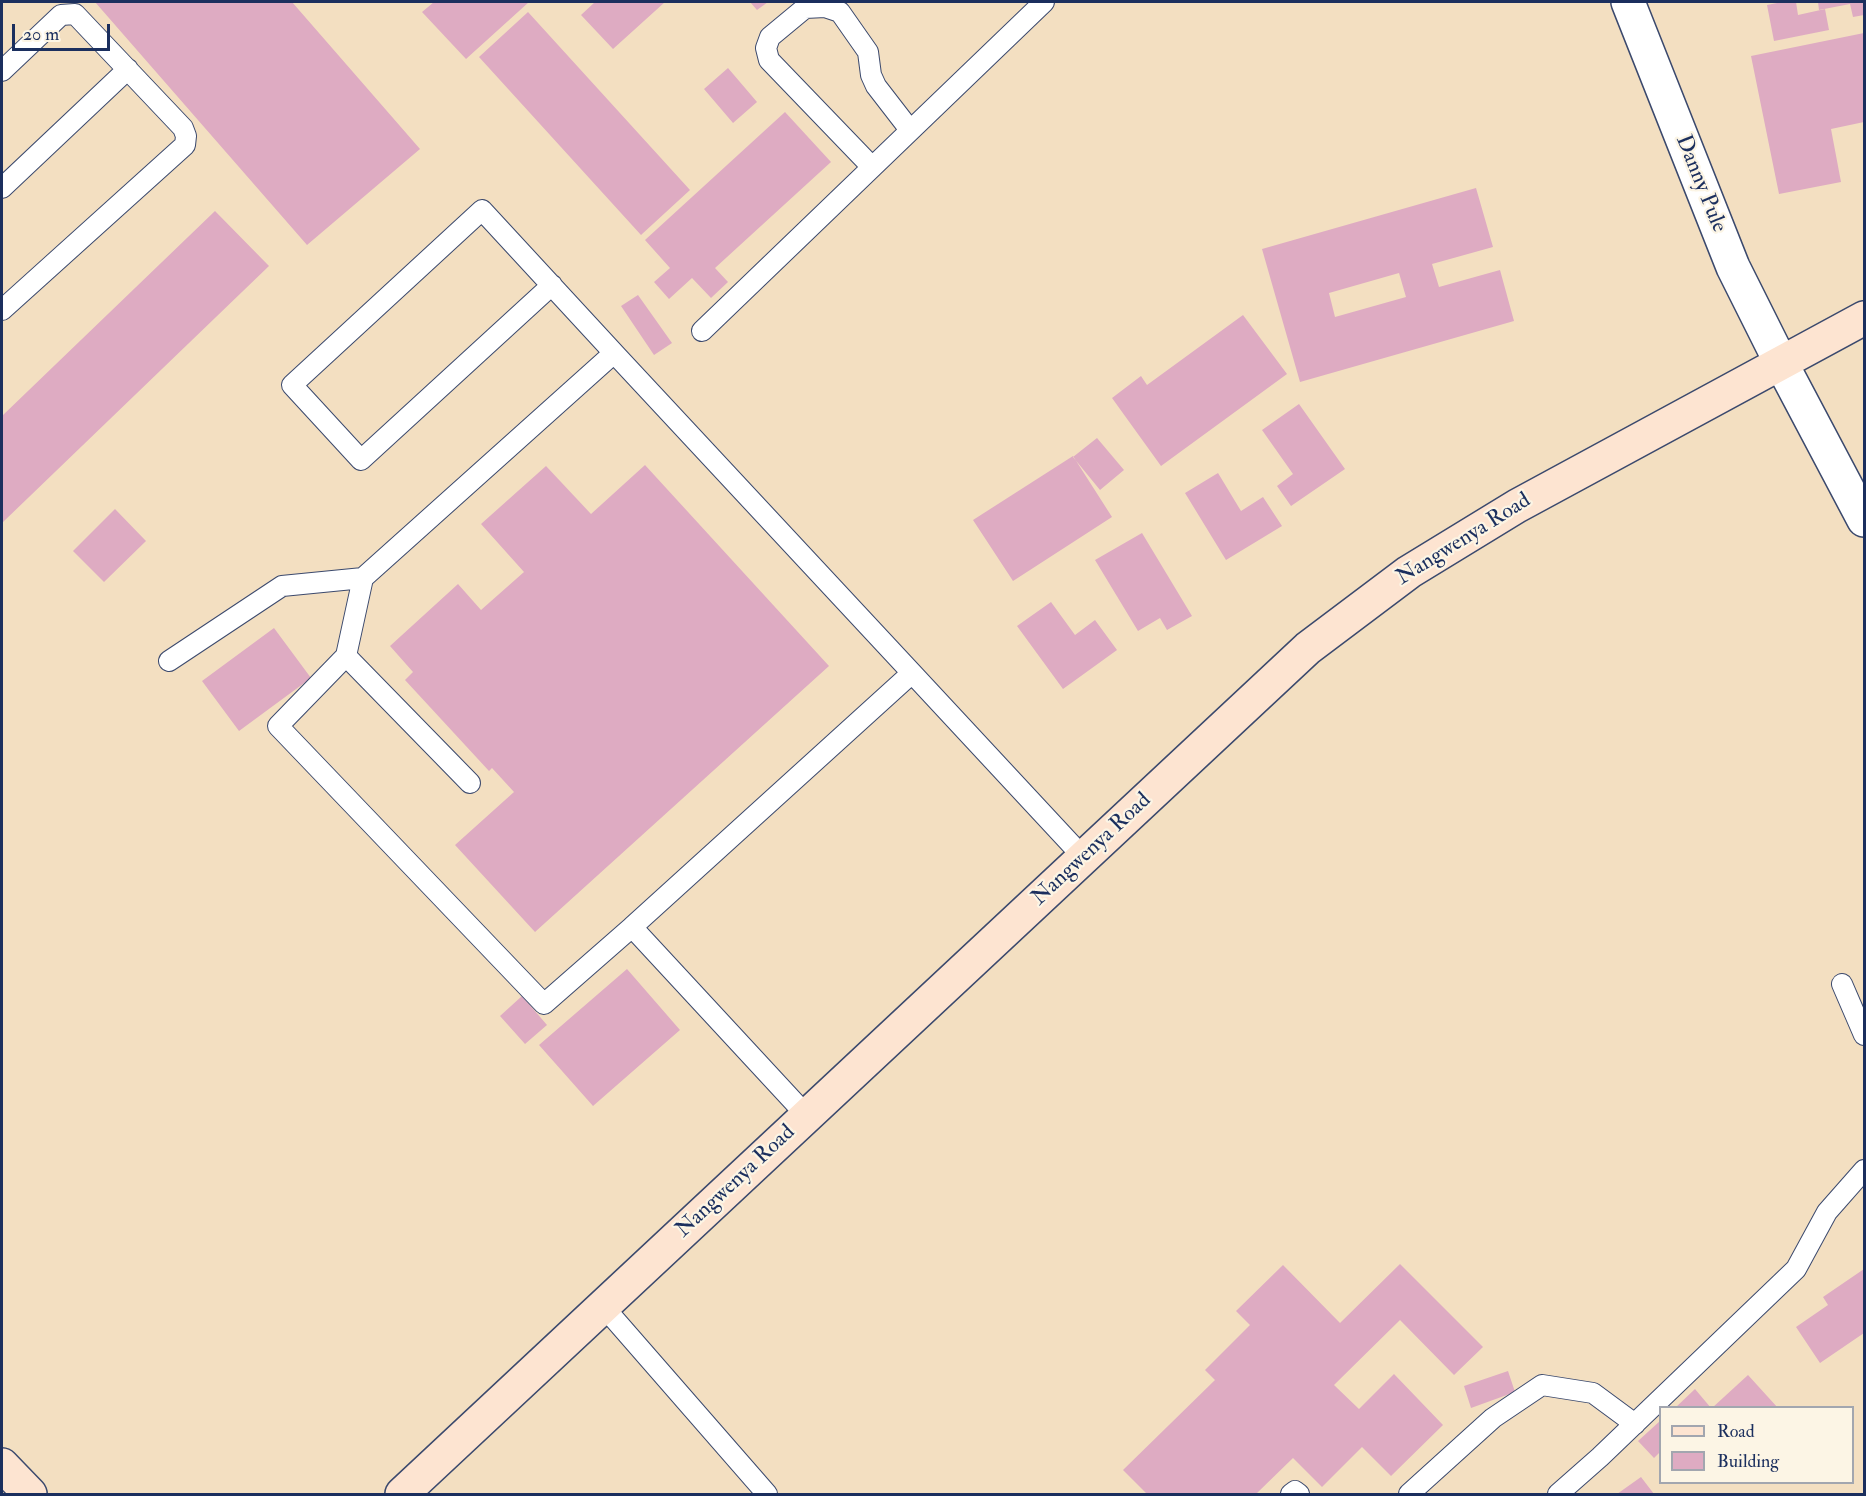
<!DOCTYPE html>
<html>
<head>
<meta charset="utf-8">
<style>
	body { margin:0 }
	#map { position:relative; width:1866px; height:1496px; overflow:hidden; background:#f3dfc1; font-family:"IM FELL Double Pica",serif }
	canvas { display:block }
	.frame { position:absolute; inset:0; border:3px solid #1b2f5e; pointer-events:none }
	.legend { position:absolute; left:1659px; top:1406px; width:195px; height:78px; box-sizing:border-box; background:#fcf5e5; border:2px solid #a2a6af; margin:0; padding:8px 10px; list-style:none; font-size:18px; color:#1b2f5e }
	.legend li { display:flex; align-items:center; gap:12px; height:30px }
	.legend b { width:30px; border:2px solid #a2a6af }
	.scale { position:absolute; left:12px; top:24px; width:98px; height:27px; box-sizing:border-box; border:3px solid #1b2f5e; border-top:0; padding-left:8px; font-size:18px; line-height:21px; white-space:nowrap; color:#1b2f5e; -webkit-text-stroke:4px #fcf5e5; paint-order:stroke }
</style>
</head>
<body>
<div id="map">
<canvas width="1866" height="1496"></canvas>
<div class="frame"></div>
<ul class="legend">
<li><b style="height:8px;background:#fde4d1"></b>Road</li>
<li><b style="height:16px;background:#deabc2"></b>Building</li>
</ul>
<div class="scale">20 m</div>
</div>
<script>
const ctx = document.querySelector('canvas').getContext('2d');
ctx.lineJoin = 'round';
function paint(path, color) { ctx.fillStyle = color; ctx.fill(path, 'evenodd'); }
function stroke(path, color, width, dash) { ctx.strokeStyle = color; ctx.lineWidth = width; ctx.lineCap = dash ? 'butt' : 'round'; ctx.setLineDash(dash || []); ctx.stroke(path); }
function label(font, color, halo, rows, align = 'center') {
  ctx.font = font + ' "IM FELL Double Pica",serif'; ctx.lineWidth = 4.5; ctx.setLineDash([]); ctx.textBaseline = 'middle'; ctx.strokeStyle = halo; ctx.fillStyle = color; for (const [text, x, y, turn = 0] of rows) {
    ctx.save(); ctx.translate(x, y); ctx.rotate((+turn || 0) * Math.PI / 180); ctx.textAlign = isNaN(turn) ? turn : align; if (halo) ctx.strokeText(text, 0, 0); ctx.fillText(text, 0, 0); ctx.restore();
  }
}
paint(new Path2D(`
	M95,2h197l128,147 -113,96z
	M434,2h95l-63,57 -44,-47z
	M595,2h70l-52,47 -32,-34z
	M750,2h18l-11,8z
	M1782,2h14l2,13 27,-6 4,21 -55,11 -7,-36z
	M1818,2h46v13l-11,2 -3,-13 -31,6z
	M528,12l162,178 -49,45 -162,-178z
	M1864,33v89l-33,7 10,53 -62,12 -28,-138z
	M728,68l29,34 -24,21 -29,-34z
	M785,112l46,50 -116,106 13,14 -17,16 -19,-20 -23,21 -15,-17 16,-14 -25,-28z
	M1476,188l17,59 -61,17 7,23 61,-17 14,51 -214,61 -38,-133zM1399,273l7,24 -71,20 -6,-24z
	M215,211l54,55 -267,257v-107z
	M638,295l34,48 -18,12 -33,-49z
	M1243,315l44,59 -126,92 -49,-68 29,-22 6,9z
	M1299,404l46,65 -54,37 -14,-20 16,-12 -31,-44z
	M1097,438l27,32 -24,20 -27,-33z
	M1073,456l39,61 -99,64 -40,-61z
	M645,465l184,201 -294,266 -80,-87 59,-53 -22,-24 -3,3 -84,-91 8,-8 -23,-26 68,-62 23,26 43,-38 -43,-48 65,-58 45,48z
	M1218,473l23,38 22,-14 19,29 -56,34 -41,-67z
	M115,509l31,32 -42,41 -31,-31z
	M1142,533l50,83 -25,14 -7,-12 -22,13 -43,-71z
	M1051,602l24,33 20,-15 22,30 -54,39 -46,-63z
	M274,628l37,50 -72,53 -37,-50z
	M627,969l53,61 -87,76 -54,-61z
	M522,996l25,29 -22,19 -25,-28z
	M1400,1264l83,83 -29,28 -54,-55 -66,65 25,24 35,-35 49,51 -52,51 -29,-29 -40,40 -29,-29 -37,36h-109l-24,-24 92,-90 -10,-10 45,-45 -14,-14 47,-46 57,58z
	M1864,1269v64l-44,30 -24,-36 32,-22 -5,-8z
	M1508,1371l7,21 -44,16 -7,-22z
	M1748,1375l30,33h-66z
	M1695,1389l16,19h-36z
	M1660,1421v31l-6,6 -16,-17z
	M1641,1477l13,17h-37z`), '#deabc2');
const lane = new Path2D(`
	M2,71l59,-56 14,-1 108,114 3,8 -1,9 -183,165
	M872,167l-103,-107 -3,-12 4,-11 35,-29 20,-1 15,5 28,40 3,23 5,11 34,44
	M2,188l126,-119
	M552,285l-191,175 -69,-75 190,-175 132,143
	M702,331l342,-329
	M346,656l124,127
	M169,661l113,-75 81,-8
	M632,927l-88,77 -266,-278 68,-70 17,-78 251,-225 298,320
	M1842,984l22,51
	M807,1116l-175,-189 280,-254 172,185
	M603,1306l164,188
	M1291,1494l4,-3 4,3
	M1409,1494l84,-76 49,-33 51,8 42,31
	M1558,1494l42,-37 196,-188 31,-57 37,-42`);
const street = new Path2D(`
	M1628,2l105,265 48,96 83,157`);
const secondary = new Path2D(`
	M2,1465l28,29
	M402,1494l906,-846 101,-76 108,-66 347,-188`);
stroke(lane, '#3b496d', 22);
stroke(street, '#3b496d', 36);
stroke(secondary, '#3b496d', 36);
stroke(lane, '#fff', 20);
stroke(street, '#fff', 33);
stroke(secondary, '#fde4d1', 33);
label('22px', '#1b2f5e', '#fcf5e5', [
	["Danny Pule",1700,184,68],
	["Nangwenya Road",1464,540,-32],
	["Nangwenya Road",1092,850,-43],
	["Nangwenya Road",736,1182,-43]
]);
</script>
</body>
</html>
